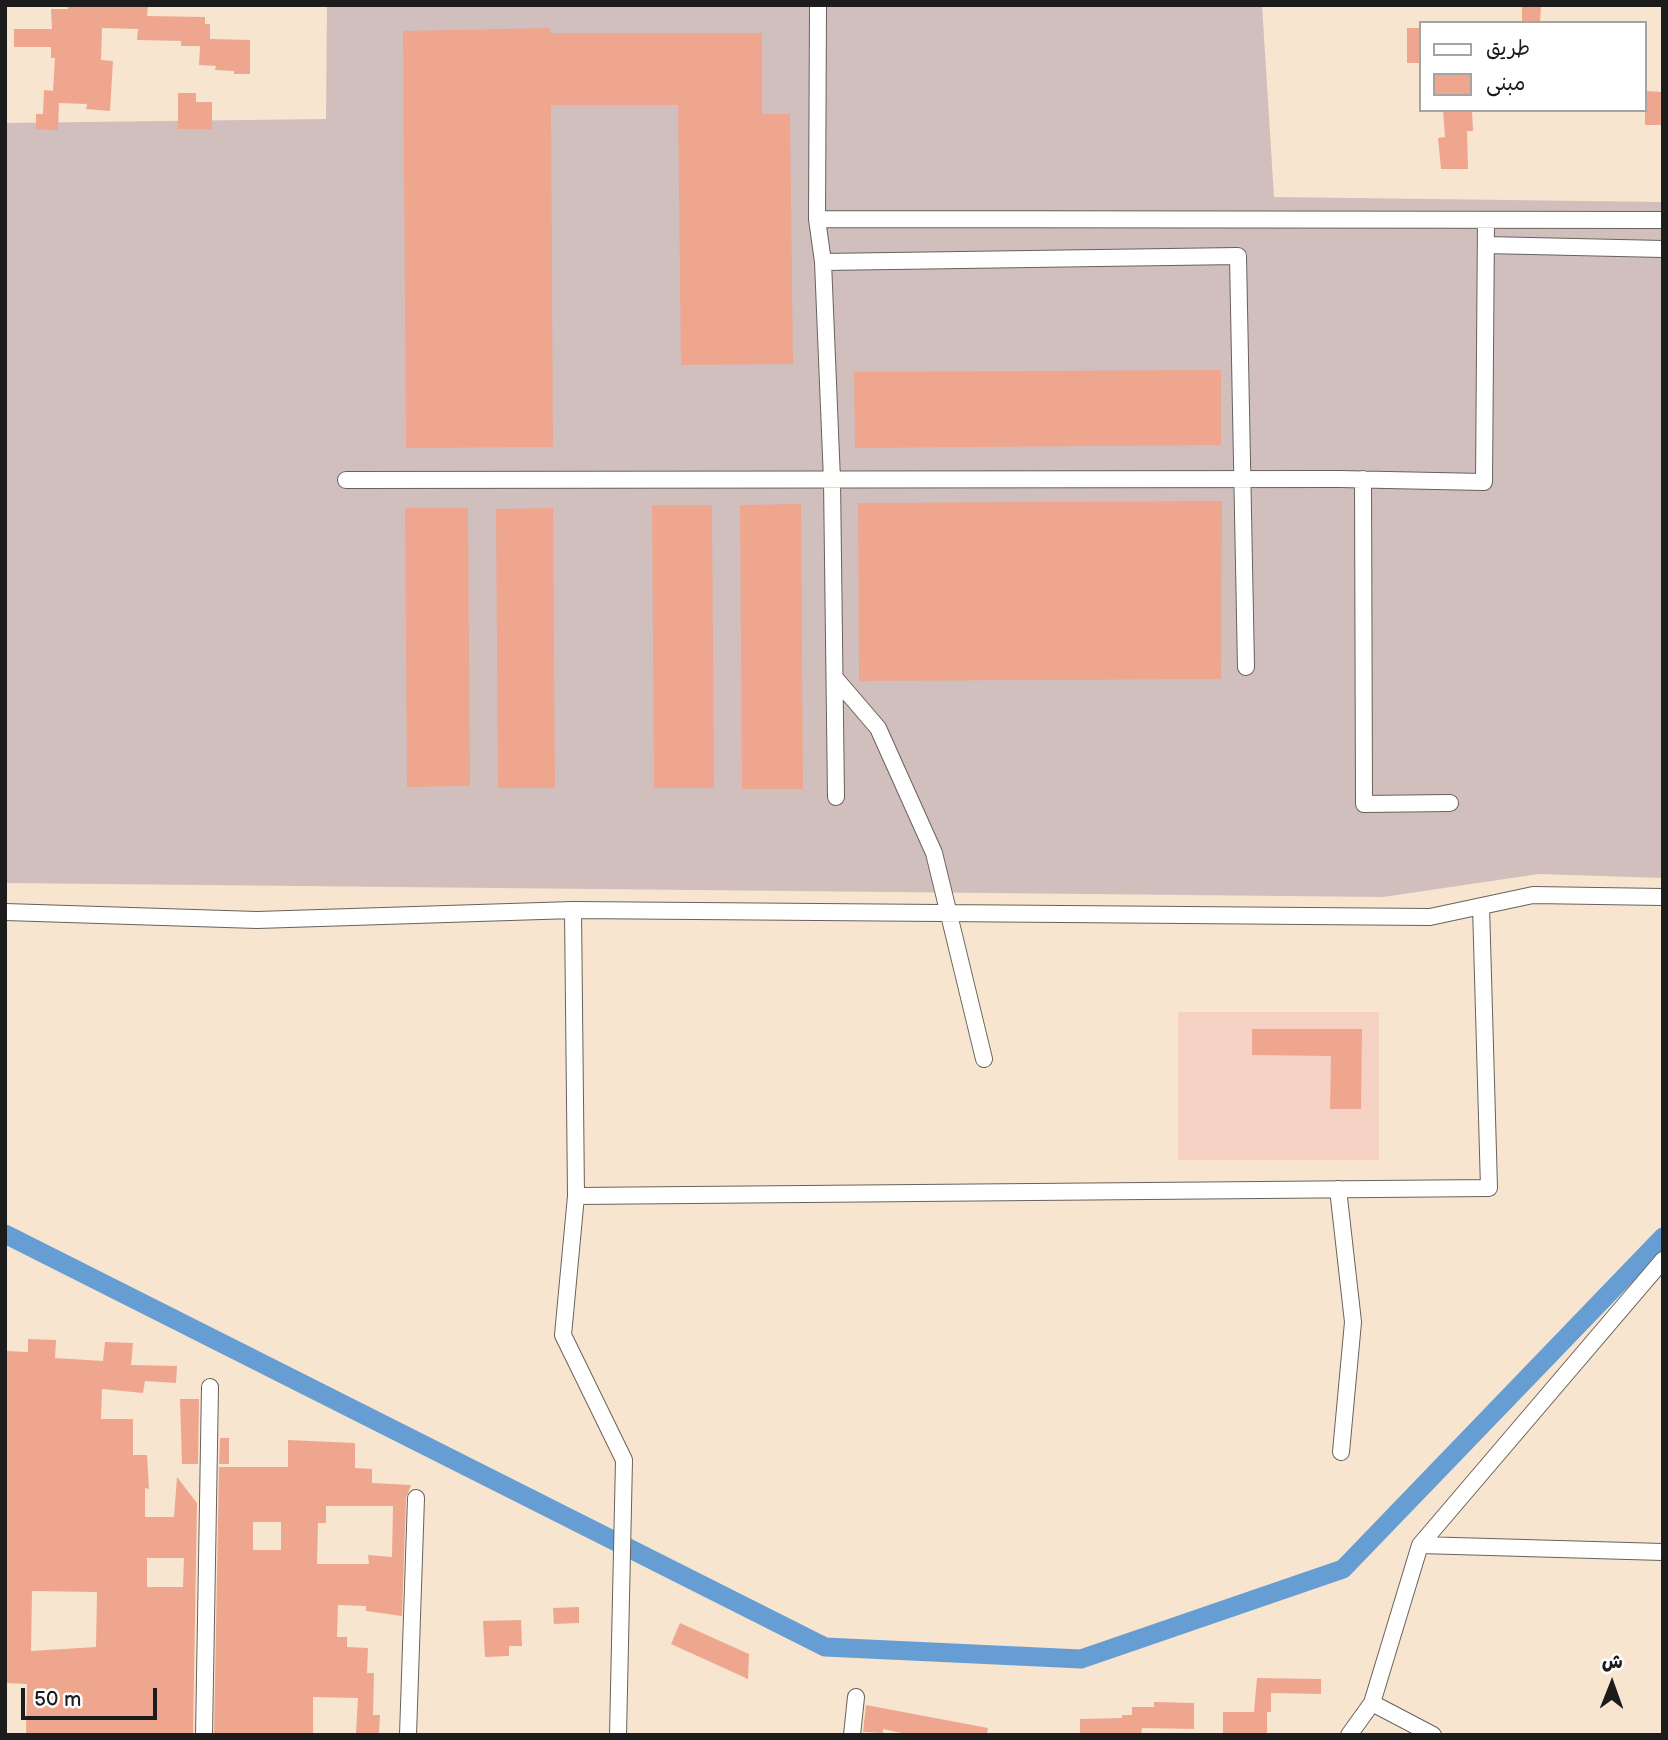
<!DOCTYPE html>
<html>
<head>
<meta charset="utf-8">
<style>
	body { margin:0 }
	#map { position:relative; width:1668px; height:1740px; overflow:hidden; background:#f7e5cf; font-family:"Balsamiq Sans","Playpen Sans Arabic",sans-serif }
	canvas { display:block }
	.frame { position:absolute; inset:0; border:7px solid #1c1c1c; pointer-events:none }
	.legend { position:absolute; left:1419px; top:21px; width:228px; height:91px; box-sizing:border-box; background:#fff; border:2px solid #a4a4a4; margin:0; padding:9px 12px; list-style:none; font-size:21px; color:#1c1c1c }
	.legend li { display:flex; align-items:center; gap:14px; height:35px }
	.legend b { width:35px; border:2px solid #a4a4a4 }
	.north { position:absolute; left:1577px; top:1649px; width:70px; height:70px; -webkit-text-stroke:5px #fff; paint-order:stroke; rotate:1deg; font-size:19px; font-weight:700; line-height:28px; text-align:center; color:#1c1c1c }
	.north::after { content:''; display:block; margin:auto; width:24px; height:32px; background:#1c1c1c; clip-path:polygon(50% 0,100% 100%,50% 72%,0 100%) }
	.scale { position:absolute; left:21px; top:1688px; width:136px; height:32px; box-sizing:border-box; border:4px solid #1c1c1c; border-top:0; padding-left:9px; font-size:21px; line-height:24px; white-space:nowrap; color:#1c1c1c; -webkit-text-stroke:5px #fff; paint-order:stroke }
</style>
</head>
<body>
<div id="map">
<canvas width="1668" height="1740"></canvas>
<div class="frame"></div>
<ul class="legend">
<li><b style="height:9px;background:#fff"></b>طريق</li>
<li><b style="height:19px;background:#eea68f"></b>مبنى</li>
</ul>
<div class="north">ش</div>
<div class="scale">50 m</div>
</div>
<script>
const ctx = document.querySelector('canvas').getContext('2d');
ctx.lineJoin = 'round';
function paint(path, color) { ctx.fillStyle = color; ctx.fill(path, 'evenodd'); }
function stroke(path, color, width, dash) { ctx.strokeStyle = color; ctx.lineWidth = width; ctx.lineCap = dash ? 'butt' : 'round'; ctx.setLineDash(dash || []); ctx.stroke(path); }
paint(new Path2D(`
	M1178,1012h201v148h-201z`), '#f6d2c4');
paint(new Path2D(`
	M327,5h935l12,192 389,5v676l-124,-4 -156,23 -1378,-14v-760l321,-4z`), '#d1bfbe');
stroke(new Path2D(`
	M5,1234l820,413 256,12 262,-90 320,-332`), '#669ed4', 19);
paint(new Path2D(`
	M67,5h81l-1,11 58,1v7h5v15l40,1v34h-16v-3l-19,-1 1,-4 -17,-1 1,-19h-19v-5l-44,-1 1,-11 -36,-1 -1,32 12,1 -3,50 -24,-2 1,-5 -28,-1 -1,27 -22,-1v-15h7l1,-24 9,1 2,-33h-4v-11h-37v-18h38l-1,-20h17z
	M1522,5h19l-1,18h-18z
	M550,28v5h212v81h28l3,250 -112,1 -3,-260h-127l2,342 -147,1 -3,-417z
	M1407,28h14v35h-14z
	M1645,91l18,1v33h-18z
	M178,93h18v9h16v27h-34z
	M1443,110h29l1,21h-6l1,38h-27l-3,-31 7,-1z
	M1221,370v75l-366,3 -1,-76z
	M1222,501l-1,178 -362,2 -1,-178z
	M801,504l2,285h-61l-2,-284z
	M652,505h60l2,283h-60z
	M405,508h63l2,278 -63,1z
	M553,508l2,280h-57l-2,-279z
	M1252,1029h110l-1,80h-31l1,-53 -79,-1z
	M28,1339l28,1 -1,18 48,3 2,-19 28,1 -2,22 46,1 -1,17 -31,-2 -2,12 -41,-4 -1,30h32v36h14l2,34 -4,-1v29h29l3,-40 20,26 -4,232h-167l1,-51 -22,-1v-332l23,1zM147,1558h37l-1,29h-36zM32,1591l65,1 -1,55 -65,4z
	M180,1399h19l-1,65h-16z
	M220,1438h9v26h-10z
	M288,1440l67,3v25l17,1v14l39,2 -5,13 -4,118 -36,-5v-5l-28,-1 -1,32h10v10l21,1 -1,25h7l-1,42h7l-1,19 -23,-1 2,-35 -45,-1v38h-99l5,-268h69zM326,1506h67l-1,51 -24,-2 1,9h-52l1,-41h8zM253,1522h28v28h-28z
	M579,1607v16l-25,1 -1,-16z
	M521,1620l1,26h-13v10l-24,1 -2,-36z
	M680,1623l69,31 -1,25 -77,-35z
	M1257,1678l64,1v15l-50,-1v19h-17z
	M1154,1702l40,1v26l-52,-1 -1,7 -61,-2v-14l42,-1v-3h10v-8h22z
	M866,1705l122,23 -1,7h-76l-28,-6v4l-20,-1z
	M1223,1712h44v23h-44z`), '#eea68f');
const minor = new Path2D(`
	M818,5l-1,214 6,43 9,218 4,317
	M817,219l846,1
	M1486,245l177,4
	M823,262l415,-6 8,411
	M1363,479l1,325 86,-1
	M346,480l993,-1 145,3 2,-261
	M835,678l43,50 56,125 50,206
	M573,910l3,286 -13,139 61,125 -6,275
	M5,912l252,8 316,-10 857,7 103,-22 130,2
	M1338,1189l15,133 -12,130
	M576,1196l913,-8 -8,-282
	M1420,1545l243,7
	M1372,1703l61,32
	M204,1735l6,-348
	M408,1735l8,-237
	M852,1735l4,-38
	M1349,1735l23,-32 48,-158 243,-285`);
stroke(minor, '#69625b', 18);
stroke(minor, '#fff', 16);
</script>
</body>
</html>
